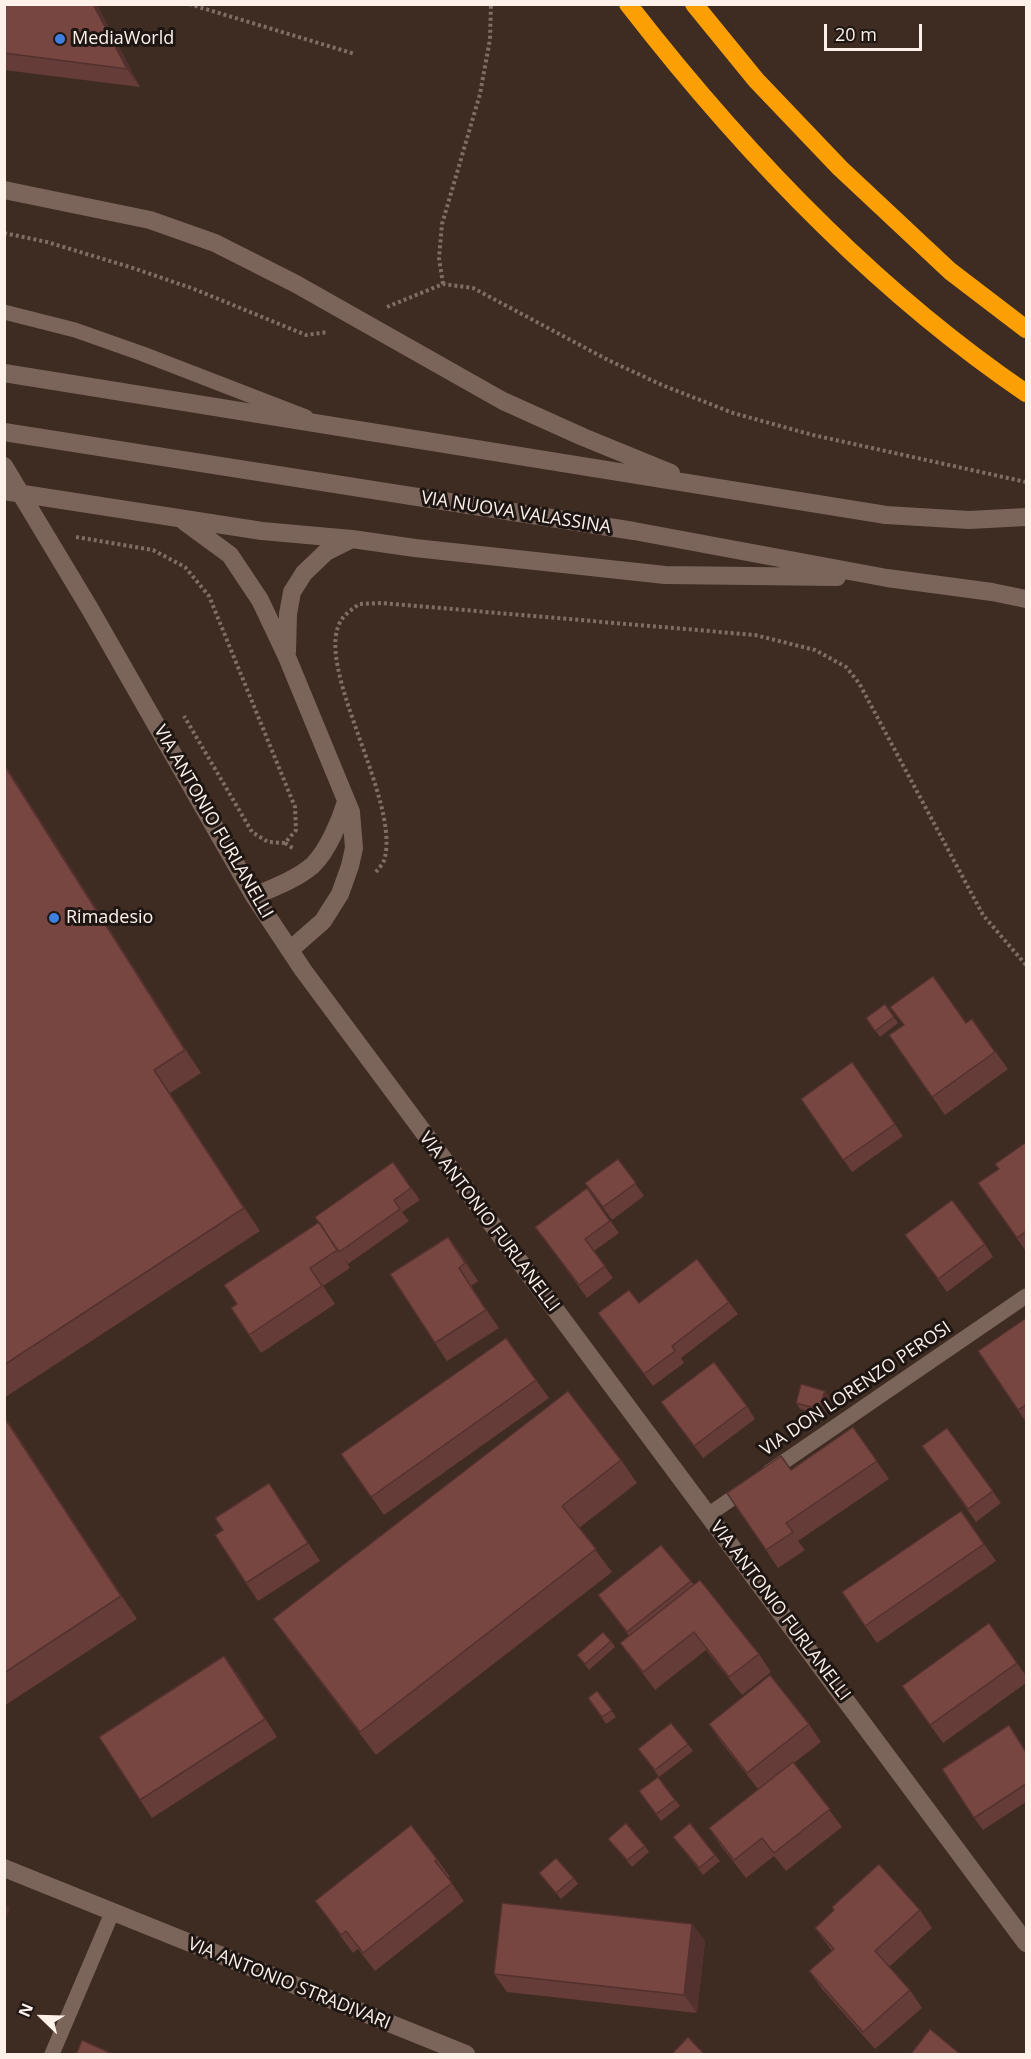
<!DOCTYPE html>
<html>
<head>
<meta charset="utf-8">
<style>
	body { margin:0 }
	#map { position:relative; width:1031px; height:2059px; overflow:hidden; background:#3e2b22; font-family:"Open Sans",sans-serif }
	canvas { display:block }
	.frame { position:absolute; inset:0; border:6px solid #fdf1ea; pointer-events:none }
	.north { position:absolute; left:12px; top:1987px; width:60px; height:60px; -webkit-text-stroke:4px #1e1612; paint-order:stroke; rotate:293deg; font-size:16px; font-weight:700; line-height:24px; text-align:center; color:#fdf1ea }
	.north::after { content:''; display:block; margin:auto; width:21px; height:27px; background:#fdf1ea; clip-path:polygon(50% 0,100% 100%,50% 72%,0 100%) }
	.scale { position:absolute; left:824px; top:24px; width:98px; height:27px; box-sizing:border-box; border:3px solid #fdf1ea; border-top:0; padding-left:8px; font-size:18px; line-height:21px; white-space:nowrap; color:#fdf1ea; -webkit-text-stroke:4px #1e1612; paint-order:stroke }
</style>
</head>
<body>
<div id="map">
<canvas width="1031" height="2059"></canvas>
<div class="frame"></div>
<div class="north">N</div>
<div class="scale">20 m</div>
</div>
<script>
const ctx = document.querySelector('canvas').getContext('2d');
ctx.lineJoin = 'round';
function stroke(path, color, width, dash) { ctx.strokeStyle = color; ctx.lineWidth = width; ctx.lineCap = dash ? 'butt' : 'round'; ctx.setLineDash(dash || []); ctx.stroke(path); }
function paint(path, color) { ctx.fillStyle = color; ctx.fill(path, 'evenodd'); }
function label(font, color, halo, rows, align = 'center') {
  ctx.font = font + ' "Open Sans",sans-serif'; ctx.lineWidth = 6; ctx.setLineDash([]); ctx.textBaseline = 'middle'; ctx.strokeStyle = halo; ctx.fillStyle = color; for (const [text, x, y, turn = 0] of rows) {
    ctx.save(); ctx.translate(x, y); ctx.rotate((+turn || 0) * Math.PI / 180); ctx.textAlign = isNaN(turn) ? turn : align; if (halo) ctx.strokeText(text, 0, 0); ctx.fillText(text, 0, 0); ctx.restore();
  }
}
stroke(new Path2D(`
	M189,4l166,50
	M4,233l43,9 86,26 61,21 112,46 22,-3
	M443,284l-4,-26 3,-34 38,-130 10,-55 1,-35
	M387,307l56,-23 30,4 135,72 54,25 71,28 80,22 213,47
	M76,537l77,13 32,17 24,29 86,211 1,23 -11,13 -17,-1 -16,-10 -68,-116
	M285,843l9,6
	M376,872c3,-4 8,-9 9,-15 14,-61 -74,-194 -43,-238 3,-5 11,-10 17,-15l23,-1 373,32 60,15 31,17 13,16 124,232 43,50`), '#7f6e66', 4, [3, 3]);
stroke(new Path2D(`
	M4,312l71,18 68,24 163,63
	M769,1472l257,-176
	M708,1515l39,-27
	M52,2054l60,-141`), '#7b655b', 15);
stroke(new Path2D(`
	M4,1868l462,186`), '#7b655b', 18);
stroke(new Path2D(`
	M4,190l146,30 65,23 81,41 207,117 80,36 88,36
	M4,373l882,142 83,5 57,-3
	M4,432l630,99 253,47 105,14 34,7
	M4,466l86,143 164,287 49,74 723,973
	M4,491l258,40 90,8 63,9 250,27 172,2
	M185,522l45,33 30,45 27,57 64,155 3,36 -4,18 -10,28 -17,27 -33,29
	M287,652l1,-38 4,-22 12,-19 22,-21 24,-12
	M254,896c19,-8 43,-17 59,-31 15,-15 27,-44 33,-63`), '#7b655b', 18);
stroke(new Path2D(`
	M628,4c114,147 245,285 398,389
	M694,4l62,76 84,88 110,103 76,58`), '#faa004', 18);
paint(new Path2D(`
	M4,4l95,5 41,78 -136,-17z
	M4,763l197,310 -31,20 90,138 -256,167z
	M885,1004l13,19 -18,14 -14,-19z
	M972,1019l36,50 -63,46 -56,-80 14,-10 63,-2z
	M852,1062l51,74 -51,36 -51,-73z
	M1026,1146v103l-1,1 -47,-67 21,-14z
	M618,1159l26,37 -32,24 -27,-37z
	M393,1162l27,38 -18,12 7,9 -61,43 -7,-10 9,14 -27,18 12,18 -74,49 -12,-18 -12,-31 82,-82z
	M587,1188l32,45 -25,18 19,27 -26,20 -43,-59z
	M905,1235l80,9 8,13 -46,35z
	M461,1254l17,27 -7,5 28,42 -52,33 -12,-18z
	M729,1302l9,12 -57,44 3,5 -31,23 -55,-73 41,-10z
	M1026,1319v103l-48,-71z
	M506,1338l43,60 -165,117 -43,-61z
	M825,1391l4,6 -5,19 -24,-7 -4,-6z
	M661,1402l86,4 8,13 -52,39z
	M4,1415l133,204 -133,87z
	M853,1427l36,52 -91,62 7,9 -27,18 -51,-75 64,-23z
	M947,1428l54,75 -25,19 -54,-76z
	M621,1460l16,23 -58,45 33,44 -236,183 -87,-114 -16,-22z
	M269,1483l51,78 -62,40 -12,-18 -23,-53z
	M961,1511l35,50 -119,82 -12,-17z
	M661,1545l33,40 65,69 12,18 -29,23 -36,-45 -51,40 -35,-47 9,-7 -31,-41z
	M989,1623l37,53v7l-83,60 -41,-57z
	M611,1641l4,6 -26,23 -12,-15z
	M237,1673l40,64 -125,81 -12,-18z
	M597,1691l19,26 -10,7 -18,-26z
	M709,1724h100l12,18 -27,21 48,64 -56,44 -12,-15 -28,22 -25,-32 -12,-18 49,-39 -37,-47z
	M688,1744l5,7 -34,26 -21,-28z
	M1026,1751v51l-43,28 -9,-12z
	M658,1777l22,29 -19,15 -22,-30z
	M673,1837l42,18 5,6 -17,14z
	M608,1839l37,7 4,6 -17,15z
	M437,1859l13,18 -2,1 16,23 -89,70 -17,-22 -5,4 -38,-52z
	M539,1873l35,5 4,6 -17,15z
	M920,1910l12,18 -43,39 21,23 12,18 -47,41 -53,-60 -13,-18 23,-20 -17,-23z
	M692,1924l13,17 -8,72 -190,-21 -13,-18z`), '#663c38');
paint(new Path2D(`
	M93,4h7l-1,5 41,78 -13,-18z
	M4,763l197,310 -16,-23 -181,-285z
	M154,1070l16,23 90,138 -16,-23z
	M448,1237l13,17 17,27 -13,-18z
	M459,1268l40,60 -13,-18z
	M825,1391l4,6 -5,19 -5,-7z
	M4,1415l133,204 -16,-23 -117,-179z
	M224,1656l13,17 40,64 -12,-18z
	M4,1901l6,8 -6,12z
	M692,1924l13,17 -8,72 -13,-18z`), '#53312e');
const building = new Path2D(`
	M4,4h89l34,65 -123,-16z
	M4,765l181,285 -31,20 90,138 -240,157z
	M933,976l33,47 6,-4 23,33 -63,45 -43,-62 15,-10 -14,-18z
	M885,1004l9,13 -19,14 -9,-13z
	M852,1062l43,62 -52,36 -42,-61z
	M1025,1143l1,3v85l-9,7 -39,-55 21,-14 -4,-5z
	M618,1159l18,24 -33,24 -18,-24z
	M393,1162l18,26 -17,12 6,9 -61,43 -24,-35z
	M587,1188l23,33 -25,18 20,27 -26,19 -44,-58z
	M952,1200l33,44 -47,35 -33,-44z
	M319,1222l18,28 -27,18 12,18 -73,49 -18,-27 6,-4 -13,-19z
	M448,1237l17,26 -6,5 27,42 -51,33 -45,-69z
	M697,1259l32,43 -57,44 3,5 -31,23 -46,-61 31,-23 10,13z
	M1026,1318v87l-8,5 -40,-59z
	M506,1338l30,42 -165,117 -30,-43z
	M714,1362l33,44 -53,40 -33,-44z
	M801,1384l24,7 -6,18 -23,-6z
	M568,1391l53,69 -59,46 34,43 -236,183 -87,-113z
	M4,1417l117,179 -117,77z
	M853,1427l24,34 -91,62 7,9 -27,18 -39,-57 54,-37 10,14z
	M947,1428l46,63 -25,18 -46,-63z
	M269,1483l39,60 -62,40 -31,-48 8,-5 -8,-12z
	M961,1511l23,33 -119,82 -23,-34z
	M661,1545l30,36 -64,51 -29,-37z
	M700,1580l59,74 -30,23 -35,-45 -51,40 -23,-29z
	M989,1623l28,40 -87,62 -28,-39z
	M603,1632l8,9 -26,23 -8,-9z
	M224,1656l41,63 -125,81 -41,-63z
	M770,1675l39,49 -62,49 -38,-49z
	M597,1691l15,19 -10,7 -14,-19z
	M671,1723l17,21 -33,26 -17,-21z
	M1009,1725l17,27v32l-52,34 -32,-49z
	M793,1762l37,47 -56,44 -12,-15 -28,22 -25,-32z
	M658,1777l17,23 -19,14 -17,-23z
	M626,1823l19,23 -18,14 -19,-21z
	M690,1823l25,32 -16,13 -26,-31z
	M411,1825l26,34 -2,2 17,22 -89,70 -17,-22 -5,4 -26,-34z
	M556,1858l18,20 -18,15 -17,-20z
	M879,1864l41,46 -45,41 35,39 -47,42 -54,-61 25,-22 -19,-21 19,-18 -2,-3z
	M502,1903l190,21 -8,71 -190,-21z
	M930,2029l29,24 -2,2h-47z
	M688,2037l17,18h-34z
	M82,2040l33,15h-39z`);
paint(building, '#774641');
stroke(building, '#53312e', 1.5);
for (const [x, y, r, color] of [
	[60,39,6,"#3f7fe0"],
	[54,918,6,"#3f7fe0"]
]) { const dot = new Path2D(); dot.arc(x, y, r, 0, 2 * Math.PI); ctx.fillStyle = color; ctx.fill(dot); stroke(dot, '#1e1612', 2); }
label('18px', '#fdf1ea', '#1e1612', [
	["MediaWorld",72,39],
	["Rimadesio",66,918]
], 'left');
label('18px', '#fdf1ea', '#1e1612', [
	["VIA NUOVA VALASSINA",516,513,9],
	["VIA ANTONIO FURLANELLI",213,822,60],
	["VIA ANTONIO FURLANELLI",489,1222,53],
	["VIA DON LORENZO PEROSI",856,1389,-34],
	["VIA ANTONIO FURLANELLI",780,1611,53],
	["VIA ANTONIO STRADIVARI",289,1984,22]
]);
</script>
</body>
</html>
